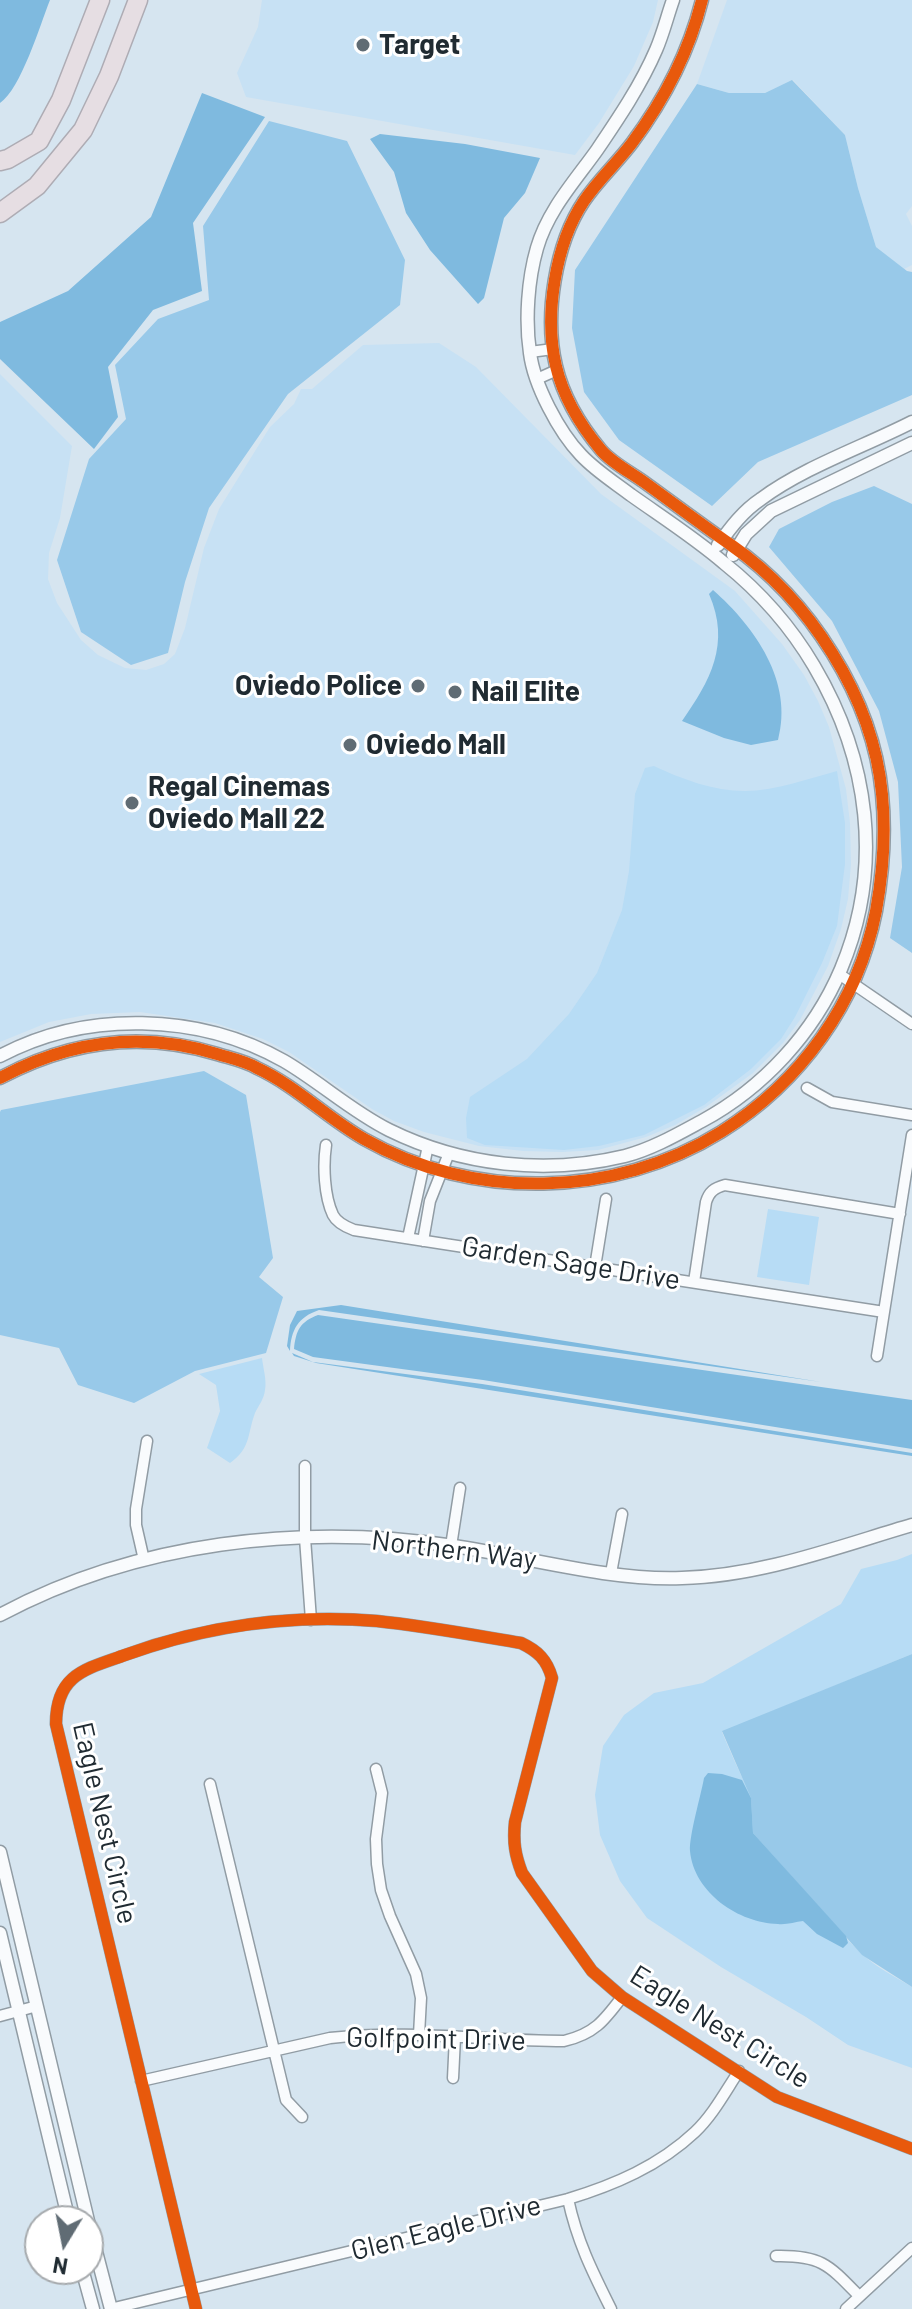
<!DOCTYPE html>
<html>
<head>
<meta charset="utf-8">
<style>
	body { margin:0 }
	#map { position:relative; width:912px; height:2309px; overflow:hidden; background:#d6e5f0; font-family:Barlow,sans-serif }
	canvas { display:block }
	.north { position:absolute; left:24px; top:2205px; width:80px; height:80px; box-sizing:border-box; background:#fff; border:2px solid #a6aaad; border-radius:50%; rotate:190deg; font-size:22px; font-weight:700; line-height:32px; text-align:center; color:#202b32 }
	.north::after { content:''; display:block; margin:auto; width:28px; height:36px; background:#606c74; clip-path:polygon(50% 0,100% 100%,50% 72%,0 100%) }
</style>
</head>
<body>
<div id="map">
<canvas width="912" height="2309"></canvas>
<div class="north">N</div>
</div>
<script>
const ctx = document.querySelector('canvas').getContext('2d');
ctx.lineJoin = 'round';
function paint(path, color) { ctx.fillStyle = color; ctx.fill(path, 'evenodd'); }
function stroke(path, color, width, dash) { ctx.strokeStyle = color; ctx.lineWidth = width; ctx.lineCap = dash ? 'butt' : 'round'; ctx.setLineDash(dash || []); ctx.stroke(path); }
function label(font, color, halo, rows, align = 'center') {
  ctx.font = font + ' Barlow,sans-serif'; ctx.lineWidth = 6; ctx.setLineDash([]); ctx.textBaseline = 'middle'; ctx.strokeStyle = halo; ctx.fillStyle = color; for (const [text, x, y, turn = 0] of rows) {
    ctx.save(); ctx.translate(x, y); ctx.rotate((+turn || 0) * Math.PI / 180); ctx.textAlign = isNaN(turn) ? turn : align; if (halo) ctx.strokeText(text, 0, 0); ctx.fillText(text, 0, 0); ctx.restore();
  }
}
paint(new Path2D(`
	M262,0h396l-5,22 -19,44 -35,57 -24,32 -329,-58 -9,-24 21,-46z
	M727,0h185v206l-6,8 6,12v39l-8,4 -28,-22 -18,-59 -13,-53 -52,-55 -28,13h-36l-32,-9z
	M439,343l37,24 125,127 134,97 47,53 22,31 14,26 11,26 17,62 4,34 1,41 -3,35 -7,30 -13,37 -28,54 -17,23 -30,30 -47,34 -31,18 -29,12 -48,13 -36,2 -39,-1 -44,-5 -55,-14 -30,-11 -22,-12 -83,-57 -26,-13 -48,-16 -75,-11 -49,2 -42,8 -49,20v-668l72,72 -12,72 -11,35 -1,26 9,24 24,37 17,15 27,13 21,2 18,-6 11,-10 10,-26 19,-80 15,-39 51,-82 24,-23 7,-15h11l51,-44z`), '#c7e1f4');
paint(new Path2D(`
	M654,766c28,13 59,25 91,25 30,0 62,-12 92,-20l8,52v41l-8,62 -15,37 -27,54 -14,22 -30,30 -47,36 -60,30 -45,11 -35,4 -79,-5 -18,-7 -1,-20 4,-21 57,-38 42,-45 28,-41 25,-63 7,-39 6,-77 10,-26z
	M768,1209l51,8 -10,68 -52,-8z
	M262,1358c1,10 5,22 3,32 -1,9 -6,15 -10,23 -8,22 -4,35 -25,50l-23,-15 13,-37 -4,-26 -17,-11z
	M912,1554v100l-190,78c32,77 78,163 139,221 14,14 35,24 51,34v81l-64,-23 -42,-28 -85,-50 -74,-49 -27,-37 -20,-46 -5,-40 8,-49 21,-31 30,-22 49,-10 138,-79 20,-35 36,-9z`), '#b7dcf5');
paint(new Path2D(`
	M792,80l53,55 13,53 18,59 31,24 5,1v123l-154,67 -46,44 -93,-66 -35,-48 -12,-64 3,-58 122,-186 32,9h36z
	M269,121l78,20 58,119 -5,45 -112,89 -79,114 -24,74 -17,71 -37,12 -50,-33 -24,-72 32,-101 37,-40 -11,-54 43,-46 51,-19 -6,-74z
	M874,486l38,18v449l-22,-15 12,-71 -4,-85 -19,-71 -47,-90 -63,-74 10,-18 53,-27z
	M204,1071l42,24 27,163 -14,19 24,20 -17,56 -71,18 -61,32 -56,-18 -19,-37 -59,-13v-223l1,-2z
	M912,1654v333l-50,-32 -109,-122 -2,-35 -29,-67z`), '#98c9e9');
paint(new Path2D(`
	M0,0h50c-10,25 -29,89 -50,103z
	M202,93l63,24 -72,106 9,68 -49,19 -45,57 10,50 -24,32 -94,-90v-37l68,-31 83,-74z
	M380,134l85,10 75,14 -15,35 -21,25 -20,80 -6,6 -48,-54 -24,-37 -12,-41 -24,-33z
	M713,590c42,37 81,92 65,150l-27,5 -27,-7 -42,-17c28,-40 49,-77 27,-127z
	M341,1305l480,77 -502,-72c-21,7 -28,20 -29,41l-3,-5 3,-21 7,-14z
	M318,1315l594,85v49l-429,-69 -170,-23 -19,-8c2,-19 6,-27 24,-34z
	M292,1353l21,9 169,22 430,69v3l-596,-93 -22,-7z
	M708,1773l14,1 20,6 9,18 2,35 93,103 2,7 -5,5 -26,-14 -14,-13c-8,1 -17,4 -25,3 -39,-1 -84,-31 -88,-73 -1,-15 11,-56 14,-73z`), '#7fbadf');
const minor = new Path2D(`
	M530,352l23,-3
	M537,379l20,-9
	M839,974l73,50
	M807,1088l25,14 80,13
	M326,1145c-3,20 -2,51 7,70 4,8 13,12 21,15l530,82
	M408,1238l20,-92
	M423,1241l7,-40 19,-48
	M595,1267l11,-68
	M694,1282l12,-80c3,-10 8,-14 19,-17l175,29
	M877,1356l35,-221
	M305,1466v72l6,82
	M451,1546l9,-58
	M144,1560l-8,-35v-16l11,-68
	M611,1573l11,-59
	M376,1769l6,24 -6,46 1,25 4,26 9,26 26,58 5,24 -2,37
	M210,1784l76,316 16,17
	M0,2016l37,-10
	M453,2078l2,-41
	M141,2081l189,-43c78,-9 156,3 234,3 30,-7 40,-20 58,-44
	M568,2199c9,42 24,72 43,110
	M776,2256c45,-1 53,9 83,40
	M110,2309l458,-110c46,-14 91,-33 127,-67 18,-17 30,-40 44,-61
	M196,2309l-140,-585c0,-50 30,-55 69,-69 80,-29 167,-41 252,-34 48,5 96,14 144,22 17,8 26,17 31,35l-37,144c-2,20 0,33 7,51l70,98 30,26 155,100 135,52
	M846,2309l66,-61`);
const tertiary = new Path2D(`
	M718,545c13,-18 25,-34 43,-46 43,-32 102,-52 151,-77
	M733,555l13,-21 25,-23 141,-68
	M0,1056c86,-46 199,-43 284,5 36,21 67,50 105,69 73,36 157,45 236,26 27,-7 53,-22 77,-35 61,-33 112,-88 139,-152 43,-102 28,-210 -27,-303 -23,-39 -55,-75 -90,-103 -29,-25 -62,-46 -93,-68 -17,-13 -35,-24 -50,-40 -22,-23 -47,-70 -51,-102 -5,-33 -2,-74 7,-105 11,-38 38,-67 60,-98 21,-31 44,-65 59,-100 7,-16 11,-33 17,-50
	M0,1078c69,-37 142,-47 217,-24 13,4 28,7 40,14 39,18 70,50 107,71 109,62 251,59 357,-7 80,-50 137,-129 155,-221 7,-39 10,-78 6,-117 -9,-97 -73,-195 -151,-249 -30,-21 -58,-42 -87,-63 -14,-10 -32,-19 -43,-32 -20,-24 -38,-54 -45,-84 -12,-50 -1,-122 28,-165 14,-21 33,-38 48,-58 32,-43 57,-91 70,-143
	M0,1615c136,-73 302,-92 454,-69 72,11 156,35 228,32 79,-2 155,-31 230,-53
	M0,1852l88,369
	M0,1933l69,288
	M88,2221l23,88
	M82,2269l11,40`);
const motorway = new Path2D(`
	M0,161l8,-2 31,-18 22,-41 39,-100
	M0,213l37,-27 46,-56 26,-54 29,-76`);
stroke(minor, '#919ca4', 13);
stroke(tertiary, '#919ca4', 15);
stroke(motorway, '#aeacb4', 21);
stroke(minor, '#f9fbfd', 10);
stroke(tertiary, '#f9fbfd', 12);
stroke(motorway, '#e6dee3', 18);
stroke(new Path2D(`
	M0,1078c69,-37 142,-47 217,-24 13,4 28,7 40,14 39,18 70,50 107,71 109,62 251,59 357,-7 80,-50 137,-129 155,-221 7,-39 10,-78 6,-117 -9,-97 -73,-195 -151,-249 -30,-21 -58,-42 -87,-63 -14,-10 -32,-19 -43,-32 -20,-24 -38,-54 -45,-84 -12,-50 -1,-122 28,-165 14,-21 33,-38 48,-58 32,-43 57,-91 70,-143
	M196,2309l-140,-585c0,-50 30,-55 69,-69 80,-29 167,-41 252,-34 48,5 96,14 144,22 17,8 26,17 31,35l-37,144c-2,20 0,33 7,51l70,98 30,26 155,100 135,52`), '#e8590c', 12);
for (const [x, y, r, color] of [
	[363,45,8,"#606c74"],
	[418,686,8,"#606c74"],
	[455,692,8,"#606c74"],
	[350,745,8,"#606c74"],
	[132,803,8,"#606c74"]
]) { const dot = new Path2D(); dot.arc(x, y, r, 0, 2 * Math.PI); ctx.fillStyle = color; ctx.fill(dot); stroke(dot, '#fff', 3); }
label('bold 28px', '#202b32', '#fff', [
	["Target",379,45],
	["Oviedo Police",402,686,"right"],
	["Nail Elite",471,692],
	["Oviedo Mall",366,745],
	["Regal Cinemas",148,787],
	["Oviedo Mall 22",148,819]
], 'left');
label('28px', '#202b32', '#fff', [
	["Garden Sage Drive",571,1263,9],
	["Northern Way",454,1550,7],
	["Eagle Nest Circle",105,1823,77],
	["Eagle Nest Circle",720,2027,32],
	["Golfpoint Drive",436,2039,1],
	["Glen Eagle Drive",446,2228,-14]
]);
</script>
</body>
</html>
